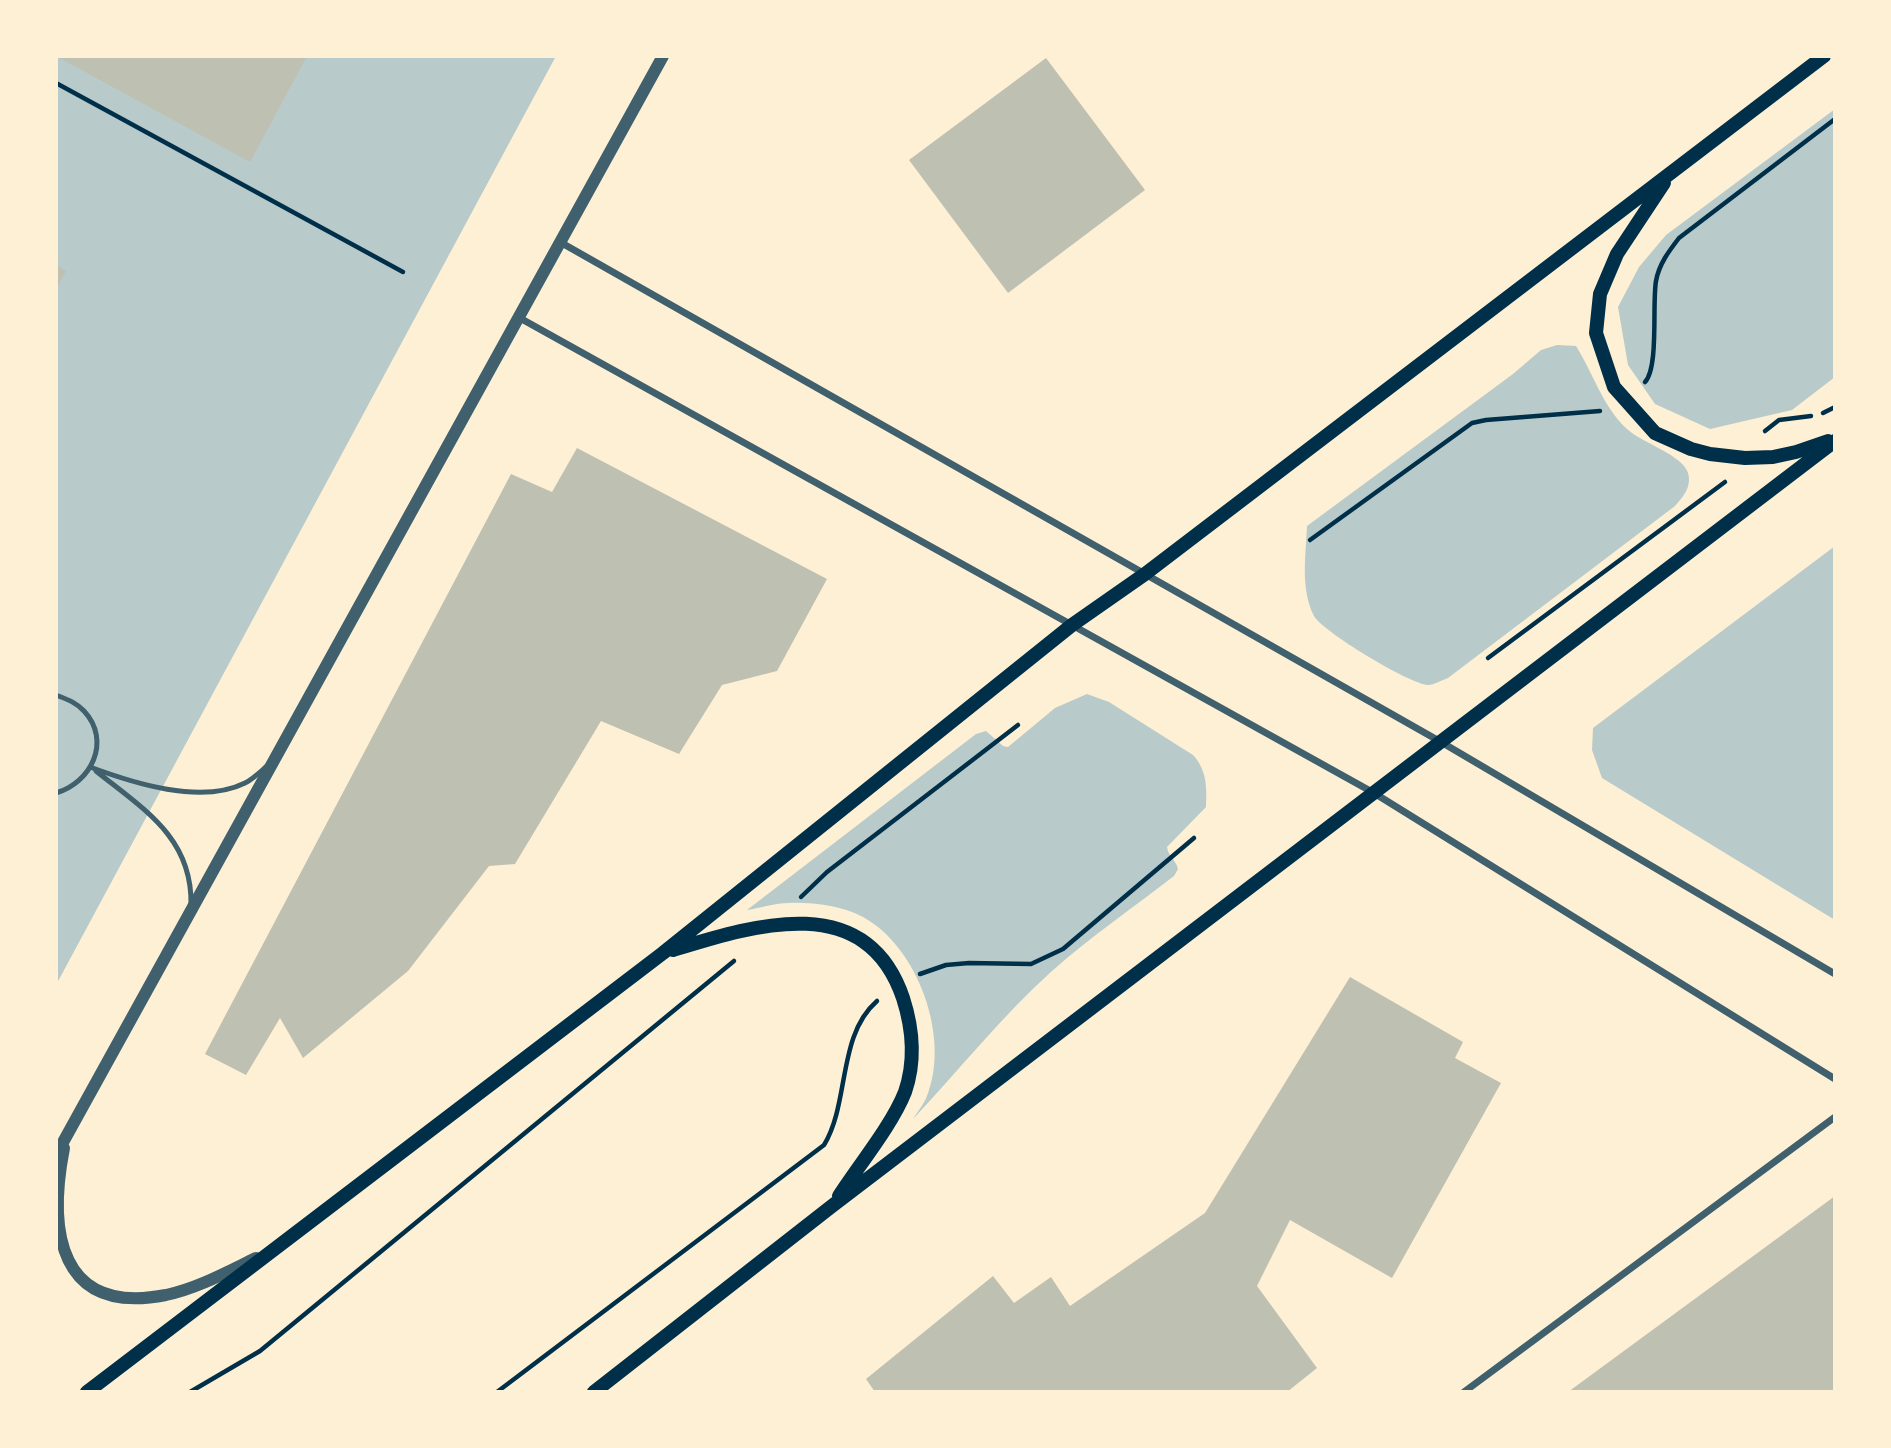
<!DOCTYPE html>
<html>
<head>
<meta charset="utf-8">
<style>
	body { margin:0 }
	#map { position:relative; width:1891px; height:1448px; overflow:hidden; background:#fdf0d5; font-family:Montserrat,sans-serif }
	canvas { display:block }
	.frame { position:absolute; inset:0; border:58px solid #fdf0d5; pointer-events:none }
</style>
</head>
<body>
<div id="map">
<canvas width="1891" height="1448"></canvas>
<div class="frame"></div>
</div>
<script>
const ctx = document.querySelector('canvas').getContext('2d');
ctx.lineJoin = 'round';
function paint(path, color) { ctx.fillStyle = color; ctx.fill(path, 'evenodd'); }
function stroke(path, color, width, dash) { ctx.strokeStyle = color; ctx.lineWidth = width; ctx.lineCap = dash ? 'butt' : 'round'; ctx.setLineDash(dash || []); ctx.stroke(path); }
paint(new Path2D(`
	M56,56h500l-500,929z
	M1835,109v268l-43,33 -82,19 -55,-25 -27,-39 -10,-58 21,-40 27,-32z
	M1557,345l19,1c17,27 27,61 51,83 15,14 56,26 61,44 4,14 -5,24 -13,33l-227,172c-6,2 -14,7 -20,7 -19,-1 -106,-54 -114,-69 -14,-28 -8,-61 -7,-90l206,-152 28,-24z
	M1835,546v374l-233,-142 -10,-28 1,-22z
	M1087,694l22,8 84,53c14,15 14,33 13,52l-39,40c1,9 9,13 11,22l-4,7c-40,31 -84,61 -122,95 -49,44 -93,99 -139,148 5,-8 11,-15 14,-23 24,-59 -10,-150 -64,-179 -20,-11 -52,-15 -74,-14 -14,0 -29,5 -42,7l229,-176 10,-3 17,15 5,1 47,-39z`), '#b9caca');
paint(new Path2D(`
	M56,56h251l-57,106z
	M1046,58l99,132 -137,103 -99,-133z
	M56,265l10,6 -10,18z
	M577,448l250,131 -50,92 -55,14 -43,69 -78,-33 -86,143 -26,2 -81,105 -105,87 -23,-40 -34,57 -41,-21 306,-580 41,18z
	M1350,977l113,65 -8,16 46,25 -109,195 -102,-58 -33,66 60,82 -30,24h-412l-9,-13 127,-103 21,27 37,-26 19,29 135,-93z
	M1835,1196v196h-267z`), '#bec0b2');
stroke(new Path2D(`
	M56,83l347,189
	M1645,382c14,-15 7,-78 11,-101 3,-17 13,-30 23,-43l156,-119
	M1823,413l12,-6
	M1765,431l14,-11 32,-4
	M1310,540l162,-117 14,-3 114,-9
	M1488,658l237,-176
	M801,897l26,-25 191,-147
	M920,974l26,-9 23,-2 62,1 32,-15 131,-111
	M190,1392l70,-41 474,-390
	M497,1392l327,-247c26,-43 13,-109 53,-144`), '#003049', 4.5);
stroke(new Path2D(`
	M56,695c10,4 20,7 28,16 28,30 7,72 -28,82
	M90,767c43,16 111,38 155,16 8,-4 15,-11 22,-17
	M96,771c47,38 96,66 95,133`), '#3f606c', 5);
stroke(new Path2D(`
	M560,242l881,500 394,232
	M518,317l856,476 461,286
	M1464,1392l371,-275`), '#3f606c', 7);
stroke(new Path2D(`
	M64,1148c-16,82 -6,168 102,147 32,-7 61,-23 90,-37
	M56,1155l607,-1099`), '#3f606c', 12);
stroke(new Path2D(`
	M1664,183l-47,71 -17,40 -4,39 18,54 41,46 36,16 19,5 35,4 28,-1 23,-5 32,-11
	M673,950c81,-25 193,-61 230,48 10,31 13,62 2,94 -13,33 -46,73 -66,104
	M87,1392l576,-439 409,-328 73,-51 679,-518
	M594,1392l238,-186 1003,-765`), '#003049', 14);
</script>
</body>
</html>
